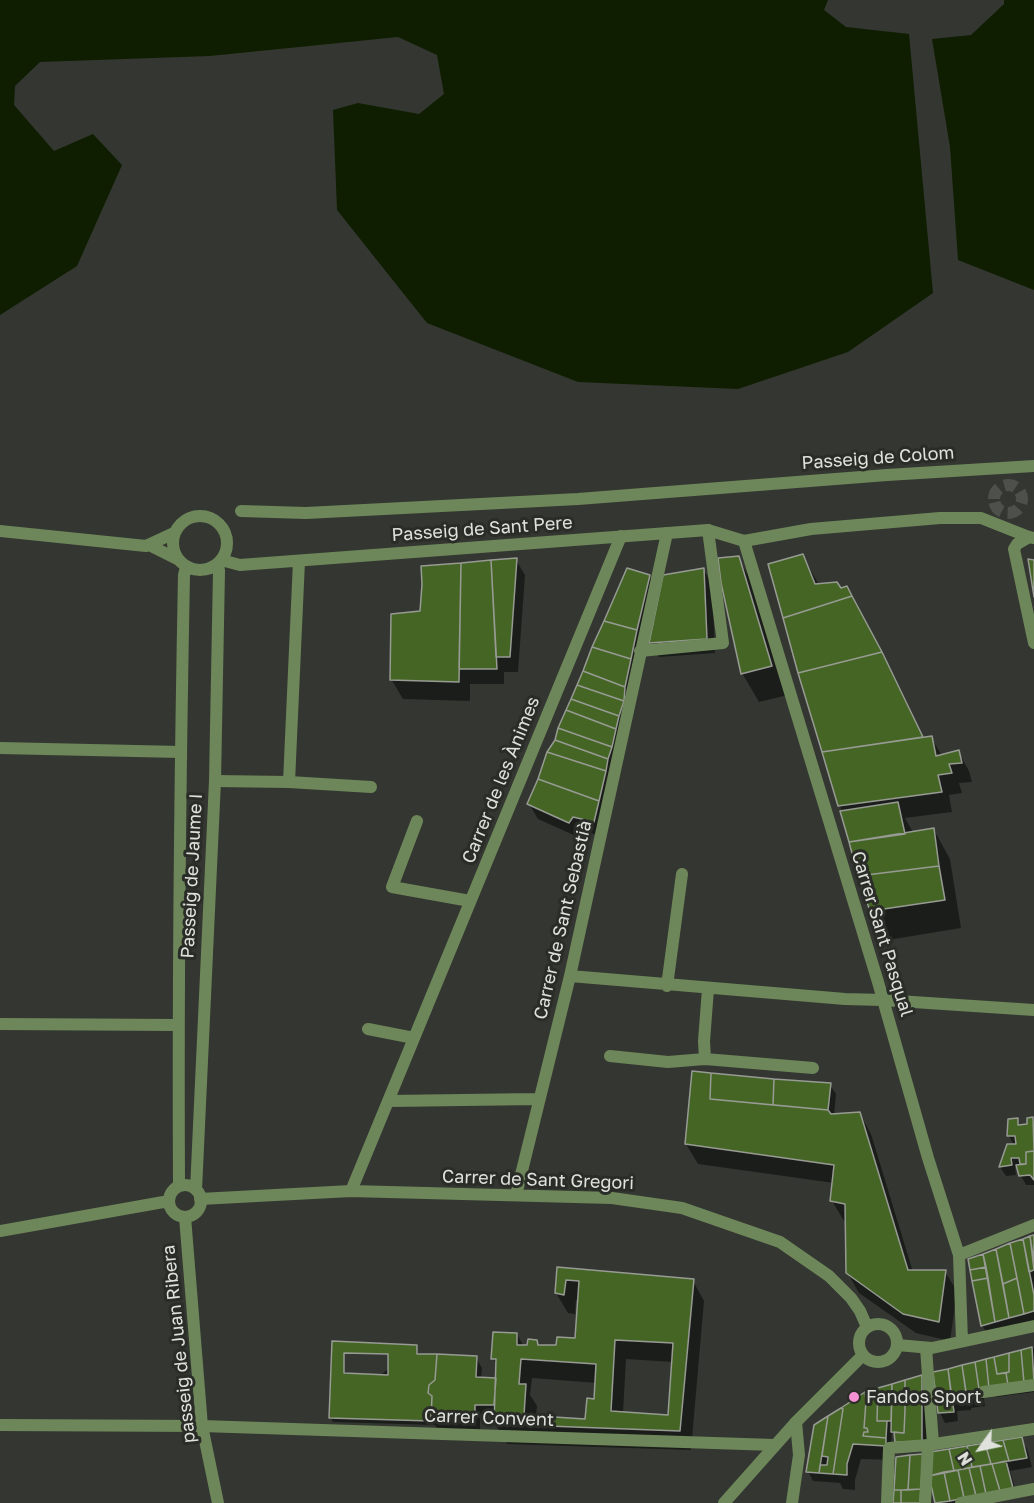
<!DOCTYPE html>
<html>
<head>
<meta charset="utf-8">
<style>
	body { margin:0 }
	#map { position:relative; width:1034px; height:1503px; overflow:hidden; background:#343731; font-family:"Golos Text",sans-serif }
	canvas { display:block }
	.north { position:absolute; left:950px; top:1419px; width:60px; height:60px; -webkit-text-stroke:4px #2a2d27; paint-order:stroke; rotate:237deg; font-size:16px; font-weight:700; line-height:24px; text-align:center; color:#dfe1dd }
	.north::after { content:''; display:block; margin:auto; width:21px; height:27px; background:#dfe1dd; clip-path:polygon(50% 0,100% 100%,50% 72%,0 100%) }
</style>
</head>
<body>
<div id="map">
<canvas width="1034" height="1503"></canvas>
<div class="north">N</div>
</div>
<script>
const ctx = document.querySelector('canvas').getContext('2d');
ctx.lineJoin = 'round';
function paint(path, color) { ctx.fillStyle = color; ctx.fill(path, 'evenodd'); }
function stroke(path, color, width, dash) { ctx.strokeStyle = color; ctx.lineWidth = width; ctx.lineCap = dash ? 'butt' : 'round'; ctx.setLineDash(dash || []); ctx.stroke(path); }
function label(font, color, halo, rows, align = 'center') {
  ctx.font = font + ' "Golos Text",sans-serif'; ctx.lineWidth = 6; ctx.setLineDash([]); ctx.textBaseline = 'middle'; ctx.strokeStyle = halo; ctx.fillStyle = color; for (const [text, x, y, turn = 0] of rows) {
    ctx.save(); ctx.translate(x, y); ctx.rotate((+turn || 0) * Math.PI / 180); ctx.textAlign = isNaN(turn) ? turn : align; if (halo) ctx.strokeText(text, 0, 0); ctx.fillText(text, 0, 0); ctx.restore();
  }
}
paint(new Path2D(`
	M0,0h828l-4,10 22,17 63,7 24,259 -85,59 -110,37 -160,-7 -151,-59 -90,-113 -4,-100 25,-7 61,11 25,-20 -7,-39 -39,-18 -188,19 -170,6 -25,24 -1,19 40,46 39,-17 29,31 -45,101 -77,49z
	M1004,0h30v290l-76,-30 -8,-113 -18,-108 39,-4 33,-31z`), '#0f1e00');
paint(new Path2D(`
	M803,556l16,29 21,4 7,-1 50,93 27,57 7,-1 11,19 16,-5 11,20 3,11 -13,1 3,10 -13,2 3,17 -47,6 9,16 20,-4 16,29 11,69 -73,12 -17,-29 -28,-99 -4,-7 -39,-132z
	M738,558l17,29 33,108 -29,7 -17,-29z
	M516,560l9,15 -7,97h-14v12h-34v17l-67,-2 -12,-20 30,-66z
	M703,569l9,15 3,69 -56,4 -8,-14z
	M649,576l9,15 -56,245 -20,-5 -4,6 -40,-18 -9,-15z
	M830,1085l6,9 -2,22 26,-2 11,20 42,138h32l12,19 -7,50 -34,-8 -57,-40 -12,-21 -1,-51h-2l-12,-20 2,-18 -136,-19 -12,-20z
	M1028,1119h6v66h-8l-5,-9 -3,-9h-3l1,8 -10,1 -6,-9 14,-22 -5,-9 8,-16 4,6h8z
	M1034,1236v86l-46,13 -6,-10v-69z
	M558,1268l135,13 11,20 -13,149 -184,-6 -12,-20 1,-10h-16v18l-42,-1 -3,-6 -102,-3 -3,-5 86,-71 2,5v5l58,2 6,10 -1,11h16v-13l-4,-8 24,-24 7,13 12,-6 3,6h18l19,-7 3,-40h-3l-1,14 -7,-1 -12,-20zM626,1359l47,3 -3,54 -47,-3zM532,1378l65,5 -1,17 -9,21 -51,-4 1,-11 -7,-11z
	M1034,1348v44l-38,5 -3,-6 -10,2 2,13 -14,2v2l-14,1 1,10 -13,2 -5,-10 -6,-39z
	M922,1377l5,10v64l-31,-12 -4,-8 -1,18 2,11 -32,-1 -6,21v10l-12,-1 -3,-6 -27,-2 -5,-10 7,-45 51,-32z
	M1021,1439l6,10 5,18 -22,4 8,27 -50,5h-31l-7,-27z`), '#0007');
const building = new Path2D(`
	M803,554l12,30 22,-2 4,6 6,-2 5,10 -69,22 -15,-54z
	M739,556l33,110 -31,8 -20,-91 -3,-25z
	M517,558l-7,99h-14l-5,-97z
	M1028,559l6,1v37z
	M491,560l6,109h-38l2,-106z
	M461,563l-2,119 -69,-2 1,-66 29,-3 2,-27 -1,-18z
	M627,568l23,7 -13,55 -33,-9z
	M704,568l3,71 -58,4 14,-68z
	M852,596l30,56 -84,21 -15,-55z
	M604,621l33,9 -6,29 -39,-12z
	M592,647l39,12 -6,28 -42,-16z
	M882,652l41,85 -101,15 -24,-79z
	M583,671l42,16 -1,14 -47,-16z
	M577,685l47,16 -5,15 -48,-17z
	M571,699l48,17 -3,13 -50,-19z
	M566,710l50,19 -4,18 -54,-19z
	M558,728l54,19 -4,12 -53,-19z
	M932,736l4,20 23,-6 3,13 -13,1 3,9 -14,2 4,17 -104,14 -16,-54z
	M555,740l53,19 -2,12 -59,-19z
	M547,752l59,19 -7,30 -61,-22z
	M538,779l61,22 -5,21 -21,-5 -4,6 -42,-19z
	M898,802l7,32 -56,8 -9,-31z
	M934,828l5,38 -81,10 -9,-34z
	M939,866l6,34 -75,11 -12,-35z
	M692,1071l19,2 -1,26 118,11 3,4 29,-2 48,158h38l-7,52 -36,-8 -57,-41 -1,-69 -15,-3 4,-36 -149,-21z
	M711,1073l63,6 -1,26 -63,-6z
	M774,1079l57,4 -3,27 -55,-5z
	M1033,1117l1,34 -8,1v12h-6l-1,-6h-8l1,7 -13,2 8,-23h9l-1,-8h-8l1,-17 10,-1v7l9,-1v-6z
	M1034,1151v29l-4,-5 -11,1 -3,-11 10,-1v-12z
	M1034,1235v27l-4,-26z
	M1030,1236l4,34 -5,2 -6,-33z
	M1023,1239l11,56v16l-10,3 -14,-71z
	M1010,1243l7,35 -14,6 -7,-35z
	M996,1249l13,69 -14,4 -12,-68z
	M983,1254l3,13 -16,3 -2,-11z
	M557,1267l137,12 -14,152 -186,-7 2,-65h-5l2,-27 24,1v12h10l1,-6 9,1 1,5h18l1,-8 18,1 4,-57 -13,-1 -2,15 -9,-2zM615,1340l58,3 -5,72 -57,-4zM521,1359l75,5 -2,35 -7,-1 -2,21 -61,-4 2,-31h-7z
	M986,1267l2,11 -16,3 -2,-11z
	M988,1278l7,44 -14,4 -9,-45z
	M1017,1278l7,36 -15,4 -6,-34z
	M332,1341l85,4v9h20l-2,26 -6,5 -1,8 4,3 -1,25 -102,-3z
	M1032,1347l2,35 -10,1 -3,-33z
	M1021,1350l3,33 -16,2 -2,-12 3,-1v-19z
	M344,1353l44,1v21l-44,-2z
	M1009,1353v19l-12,2 -3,-17z
	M437,1354l40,2 -1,21 20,1 -2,27h-19v18l-44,-2 1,-25 -4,-3 1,-8 6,-5z
	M994,1357l3,17 9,-1 2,12 -19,3 -3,-29z
	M986,1359l3,29 -10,1 -4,-27z
	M975,1362l5,34 -13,2 -5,-33z
	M962,1365l5,35 -15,2 -4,-33z
	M948,1369l6,43 -16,1 -5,-41z
	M922,1375v67h-27l-1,-10 10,1 1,-23v-30z
	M905,1380v30l-1,23 -13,-1 1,-48z
	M892,1384l-1,37h-14l1,-33z
	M878,1388l-1,33h10l-1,17 -23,-2 1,-4h4l-1,-4h-3l2,-27 -1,-9z
	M865,1392l1,9 -2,27h3l1,4h-4l-1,4 23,2v8l-33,-2 -6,20v11l-14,-1 10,-65 -2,-1z
	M841,1408l2,1 -10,65 -14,-1 1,-8h7l1,-8 -6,-1 6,-40z
	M828,1416l-9,57 -13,-1 8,-47z
	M1022,1437l5,21 -18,3 -6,-21z
	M1003,1440l6,21 -18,3 -6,-21z
	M985,1443l6,21 -19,3 -5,-21z
	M967,1446l5,21 -18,4 -5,-22z
	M949,1449l5,22 -25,5 1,-24z
	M923,1454l-2,35 -13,1 2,-35z
	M910,1455l-2,35h-14l2,-33z
	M1006,1461l7,27 -13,3 -8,-27z
	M992,1464l8,27 -14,3 -6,-28z
	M980,1466l6,28 -10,2 -7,-28z
	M969,1468l7,28 -12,2 -6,-28z
	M958,1470l6,28 -14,3 -6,-29z
	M944,1472l6,29 -15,2 -6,-27z
	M921,1489l-1,14h-19v-13z
	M894,1490h7v13h-8z`);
paint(building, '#456525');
stroke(building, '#979b94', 1.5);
stroke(new Path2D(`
	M994 499a14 14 0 1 1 28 0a14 14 0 1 1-28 0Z`), '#4e504b', 12, [12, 6]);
stroke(new Path2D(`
	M241,511l65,2 272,-14 309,-24 147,-9
	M221,560l19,5 13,-1 455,-34 36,11 67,-12 129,-11h41l48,19
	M289,782l10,-221
	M926,1348l7,96
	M983,1392l51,-7
	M925,1503l3,-58`), '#6e875a', 12);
stroke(new Path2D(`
	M0,531l146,15 28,-13
	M1034,538l-5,-1 -12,7 -3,5 20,94
	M744,541l134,441 50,176 31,97 3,86
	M149,545l30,15
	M640,651l83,-8 -15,-113
	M0,748l181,4
	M215,781l74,1 82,5
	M417,821l-25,66 78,14
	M570,976l275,23 38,1 151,10
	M667,986l15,-112
	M0,1024l178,1
	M368,1029l46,9
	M610,1056l58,6 37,-3 108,9
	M705,1059l-1,-18 4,-52
	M388,1101l151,-2
	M351,1191l270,-655
	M516,1195l54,-219 97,-443
	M200,1199l151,-8 261,7 70,10 98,34 49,34 22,22 9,13 7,16
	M959,1255l75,-30
	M897,1345l35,3 102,-22
	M0,1425l202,1 572,19
	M792,1503l7,-48 -3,-33
	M887,1503l2,-55 39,-3 106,-16
	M961,1503l73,-14`), '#6e875a', 12);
stroke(new Path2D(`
	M173 543a27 27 0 1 1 54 0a27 27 0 1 1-54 0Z
	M169 1201a16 16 0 1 1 32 0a16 16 0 1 1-32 0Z
	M179,1186c-1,-204 1,-407 5,-611l2,-8
	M196,1190l19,-409 4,-210 -1,-8
	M185,1217l17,209 16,77
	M0,1231l169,-30
	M859 1343a19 19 0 1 1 38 0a19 19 0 1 1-38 0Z
	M724,1503l72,-81 67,-67`), '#6e875a', 12);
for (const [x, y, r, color] of [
	[854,1397,6,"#f591d2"]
]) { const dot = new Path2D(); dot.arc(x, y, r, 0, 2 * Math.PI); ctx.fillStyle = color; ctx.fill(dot); stroke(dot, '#2a2d27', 2); }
label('18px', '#dfe1dd', '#2a2d27', [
	["Passeig de Colom",878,458,-4],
	["Passeig de Sant Pere",482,529,-4],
	["Carrer de les Ànimes",501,780,-68],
	["Passeig de Jaume I",192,876,-87],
	["Carrer de Sant Sebastià",563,920,-77],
	["Carrer Sant Pasqual",882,934,73],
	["Carrer de Sant Gregori",538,1180,2],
	["passeig de Juan Ribera",179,1344,-96],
	["Carrer Convent",489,1418,2]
]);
label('18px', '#dfe1dd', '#2a2d27', [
	["Fandos Sport",866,1397]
], 'left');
</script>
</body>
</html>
